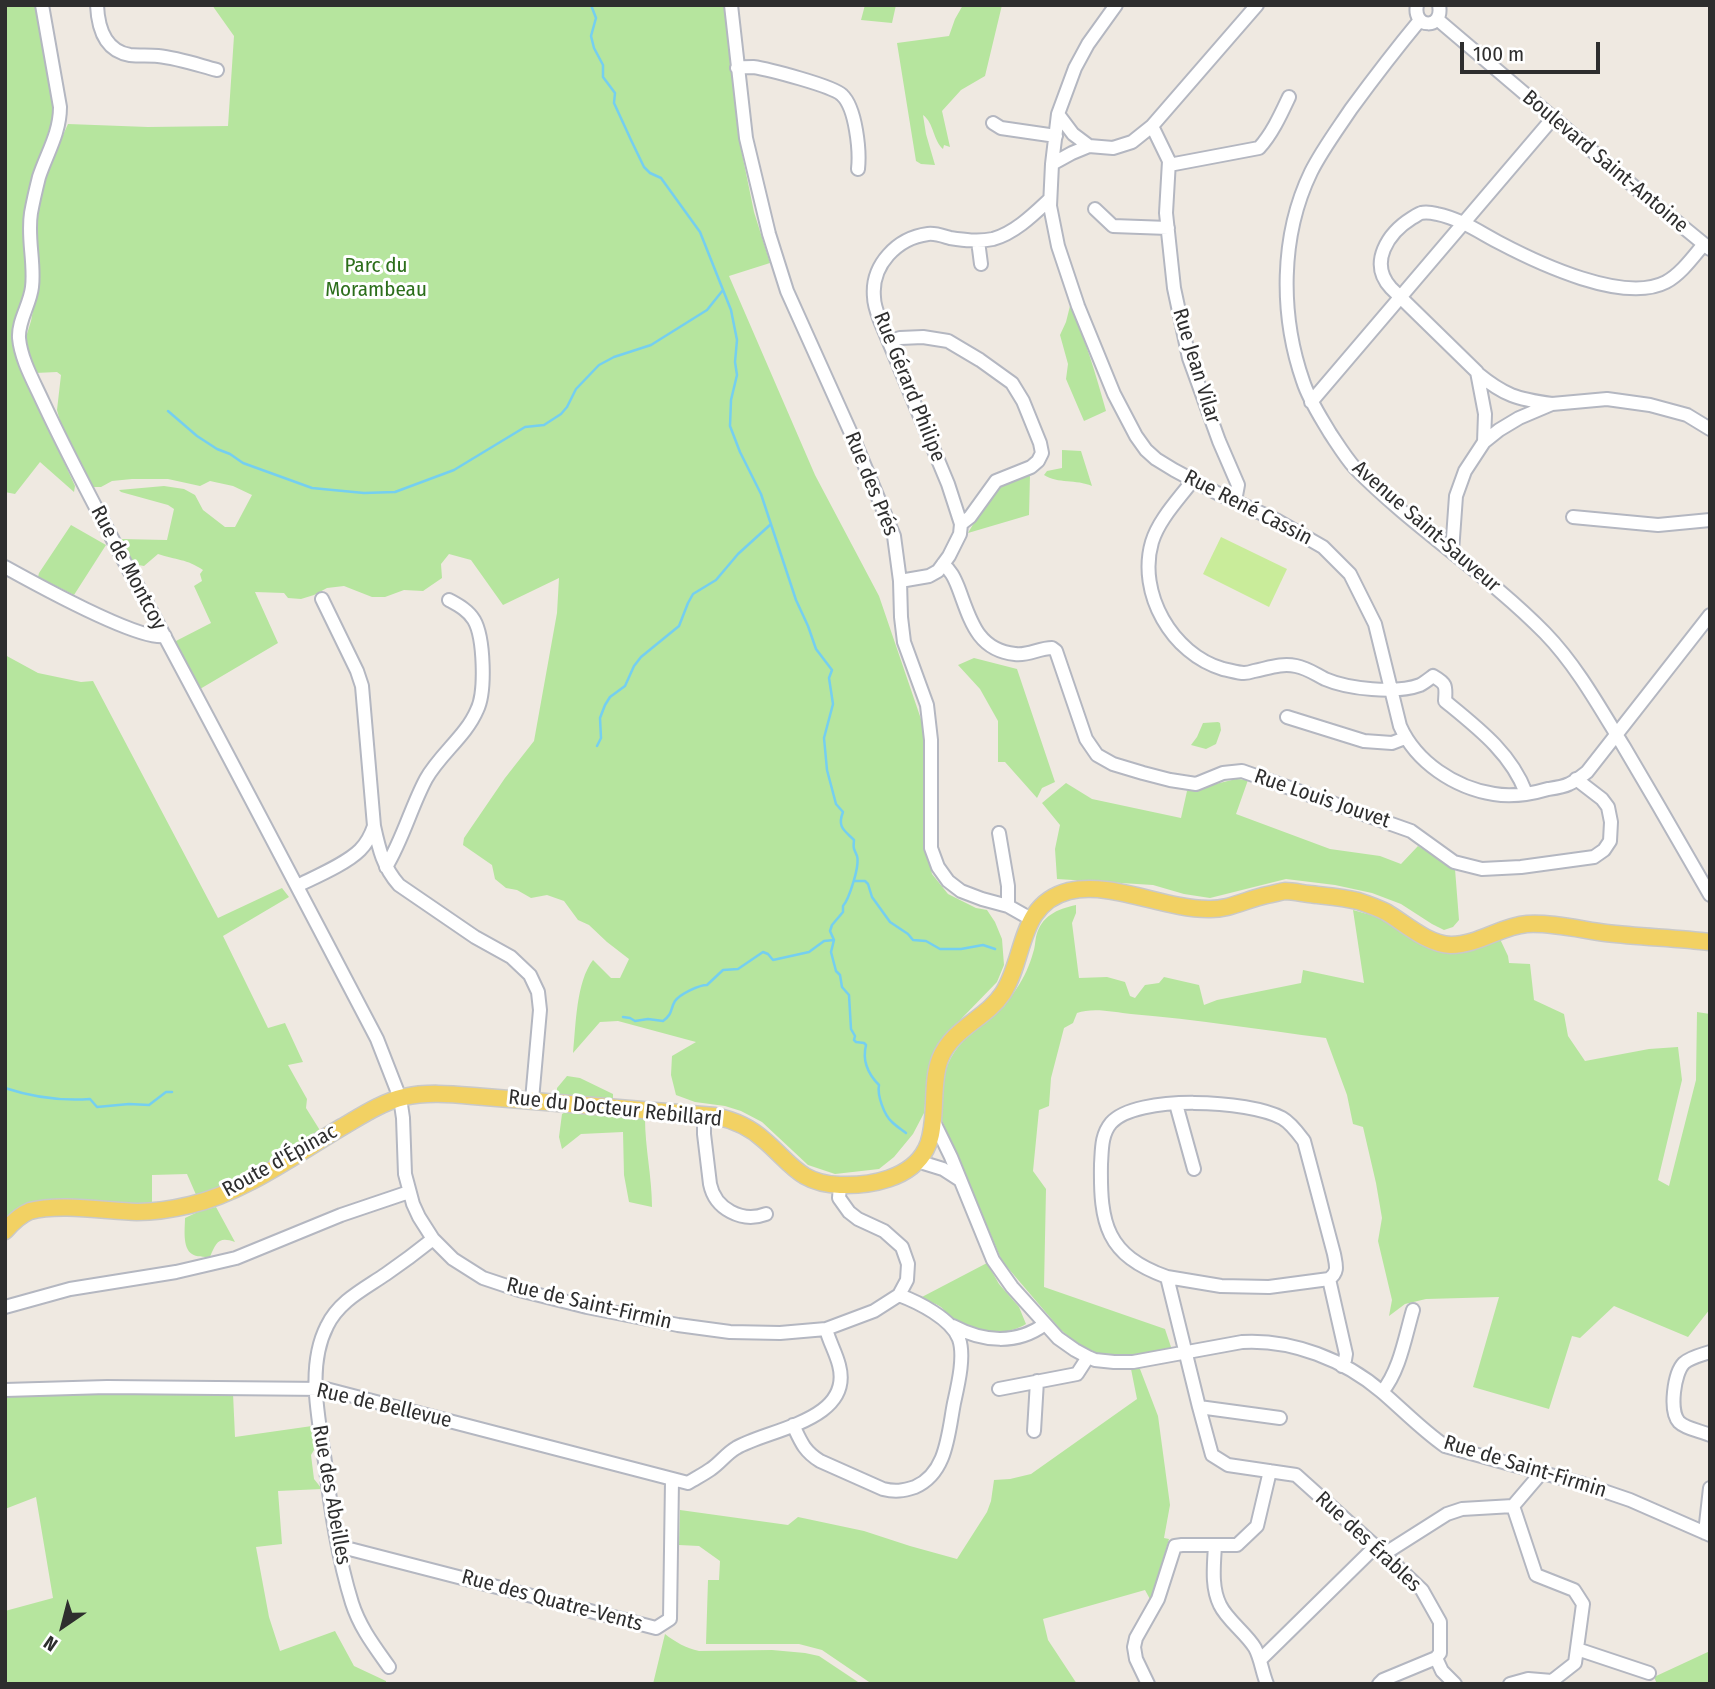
<!DOCTYPE html>
<html>
<head>
<meta charset="utf-8">
<style>
	body { margin:0 }
	#map { position:relative; width:1715px; height:1689px; overflow:hidden; background:#efe9e1; font-family:"Fira Sans Condensed",sans-serif }
	canvas { display:block }
	.frame { position:absolute; inset:0; border:7px solid #2e2e2e; pointer-events:none }
	.north { position:absolute; left:28px; top:1591px; width:70px; height:70px; -webkit-text-stroke:5px #fff; paint-order:stroke; rotate:215deg; font-size:19px; font-weight:700; line-height:28px; text-align:center; color:#2e2e2e }
	.north::after { content:''; display:block; margin:auto; width:24px; height:32px; background:#2e2e2e; clip-path:polygon(50% 0,100% 100%,50% 72%,0 100%) }
	.scale { position:absolute; left:1460px; top:42px; width:140px; height:32px; box-sizing:border-box; border:4px solid #2e2e2e; border-top:0; padding-left:9px; font-size:21px; line-height:24px; white-space:nowrap; color:#2e2e2e; -webkit-text-stroke:5px #fff; paint-order:stroke }
</style>
</head>
<body>
<div id="map">
<canvas width="1715" height="1689"></canvas>
<div class="frame"></div>
<div class="north">N</div>
<div class="scale">100 m</div>
</div>
<script>
const ctx = document.querySelector('canvas').getContext('2d');
ctx.lineJoin = 'round';
function paint(path, color) { ctx.fillStyle = color; ctx.fill(path, 'evenodd'); }
function stroke(path, color, width, dash) { ctx.strokeStyle = color; ctx.lineWidth = width; ctx.lineCap = dash ? 'butt' : 'round'; ctx.setLineDash(dash || []); ctx.stroke(path); }
function label(font, color, halo, rows, align = 'center') {
  ctx.font = font + ' "Fira Sans Condensed",sans-serif'; ctx.lineWidth = 6; ctx.setLineDash([]); ctx.textBaseline = 'middle'; ctx.strokeStyle = halo; ctx.fillStyle = color; for (const [text, x, y, turn = 0] of rows) {
    ctx.save(); ctx.translate(x, y); ctx.rotate((+turn || 0) * Math.PI / 180); ctx.textAlign = isNaN(turn) ? turn : align; if (halo) ctx.strokeText(text, 0, 0); ctx.fillText(text, 0, 0); ctx.restore();
  }
}
paint(new Path2D(`
	M5,5h30l21,102 -30,154v27l-10,31 2,42 57,125 -1,6 -34,-30 -25,32 -10,-2z
	M212,5h513l13,129 16,78 16,51 -41,13 86,199 64,121 44,129 1,115 8,34 16,20 28,14 11,2 8,12 7,17 2,26 -7,17 -34,35 -25,30 -9,20 -5,46 -11,21 -19,23 -15,12 -44,5 -27,-9 -46,-43 -21,-11 -16,-5 -30,-4 -19,-7 -5,-20 1,-19 24,-14 -78,-21 -18,1 -27,31c3,-28 3,-71 20,-93l18,18h9l9,-19 -22,-17 -18,-17 -11,-5 -14,-19 -17,-6 -16,3 -14,-8 -11,-2 -11,-9 -3,-14 -29,-20 1,-7 41,-60 29,-37 23,-128 2,-35 -56,27 -32,-45 -22,-6 -8,10 1,14 -19,13 -19,-1 -19,7h-13l-28,-11 -17,2 -13,7 -13,4 -13,-1 -4,-5 -29,-1 23,51 -78,46 -26,-47 37,-19 -17,-37 8,-5 -2,-7 3,-4c-16,-11 -27,-10 -45,-16l-14,12 -11,-2 -13,-25 47,1 7,-31 -6,-4 -47,-13 -2,-2 45,-4 20,3 11,6 8,15 22,17h10l17,-32 -19,-9 -23,-5 -10,5 -32,-7h-36l-20,2 -11,6h-8l-33,-66 -3,-11 4,-35 -4,-3 -22,1 -6,-19 -3,-17 5,-16 8,-43 -3,-45 3,-24 6,-34 23,-51 80,3 80,-1 6,-90z
	M865,5h31l-4,18 -31,-3z
	M963,5h39l-17,71 -24,14 -19,21 8,36 -6,-2 -1,4c-10,-9 -9,-26 -20,-34l3,19 9,31 -14,-1 -5,-3 -19,-118 52,-7 6,-17z
	M1070,306c16,34 26,69 36,105l-22,10 -18,-42 2,-15 -8,-29 6,-13z
	M1062,450l19,1 11,35c-16,-7 -34,-2 -48,-11l3,-4 15,-3z
	M1030,475l-1,40 -61,18 21,-36 14,-16z
	M71,525l35,20 -32,50 -36,-18 1,-4z
	M5,655l33,18 43,9 12,-1 125,237 64,-30 7,9 -66,39 45,92 17,-5 18,39 -15,3 19,34 -1,9 15,24 -70,40 -54,25 -10,-23 -35,1v29l-147,15z
	M974,658l43,11 38,113 -13,6 -5,10 -32,-36h-7v-41l-18,-32 -22,-24z
	M1218,722l2,1 1,7 -5,14 -10,5 -15,-4 6,-8 6,-14z
	M1236,779l12,1 -12,34 94,35 50,7 21,8 17,-18 37,23 4,51 -6,7 -9,3 -12,-6 -31,-20 -29,-11 -37,-8 -49,-6 -76,19 -26,-4 -31,-9 -96,-6 -2,-30 5,-24 -18,-22 24,-20 26,16 89,19 6,-27z
	M1076,905v8l-4,10 7,55 28,-1 18,5 5,14 5,2 10,-13 14,-2 5,-6 35,8 5,20 13,-5 84,-17 2,-13 61,13 -11,-73 25,7 60,33 26,3 36,-14 8,17 1,7 21,1 4,36 30,14 4,22 17,25 64,-12 29,-2 4,33 -24,100 11,6 27,-106 1,-68 13,2v295l-22,28 -74,-31 -34,32 -8,-2 -23,73 -76,-22 26,-90 -73,2 -21,5 -16,12 3,-16 -14,-59 4,-23 -6,-35 -13,-56 -10,-3 -6,-29 -21,-57c-65,-8 -130,-19 -195,-24 -16,-2 -39,-7 -54,-1l-4,10 -9,5 -13,50 -2,28 -10,4 -6,61 13,18 -2,98 121,42 7,21 -46,5 -29,-2 -20,-9 -17,-15 -58,-68 -61,-143c0,-18 0,-38 7,-54 14,-33 51,-47 69,-76 7,-10 13,-24 16,-35 2,-5 2,-11 3,-16 5,-21 21,-28 40,-32z
	M567,1076l13,2 33,16v5l-56,-3v-8z
	M569,1110l76,8c0,30 7,59 7,89l-23,-5 -5,-27 -1,-43 -42,2 -19,15 -3,-12 3,-23z
	M216,1207l19,35c-16,-6 -19,0 -25,15 -6,0 -14,0 -18,-3 -10,-6 -7,-26 -7,-36l15,-7z
	M987,1263l12,21 20,23 7,17c-23,14 -57,9 -78,-9 -3,-3 -4,-5 -7,-8 -6,-4 -14,-6 -21,-9z
	M1131,1369h9l18,47 12,89 -6,33 5,1 -18,62 -6,-11 -102,29 5,21 29,44h-205l-50,-34 -23,-6h-93l2,-64h11l1,-19 -21,-15 -20,-1 1,-35 108,15 10,-8 66,14 46,15 47,13 30,-47 4,-11 3,-21 16,-1 21,-5 106,-75z
	M233,1393l2,44 77,-11 2,24 -3,5 3,24 8,10 -44,2 4,53 -26,3 13,70 11,34 55,-20 19,35 32,15v3h-381v-73l48,-13 -17,-101 -31,12v-113z
	M665,1634c10,8 21,14 34,17l73,-1 33,3 14,3 42,28h-208z
	M1710,1651v33h-53l-3,-7z`), '#b6e59e');
paint(new Path2D(`
	M1221,537l66,32 -18,38 -66,-33z`), '#c9ec9a');
stroke(new Path2D(`
	M591,5l5,13 -5,18 3,12 9,17v12l12,16 -1,10 17,37 13,27 6,6 11,5 39,54 31,78 6,30 -2,22 2,13 -6,25 -1,26 10,26 21,42 35,106 12,26 8,23 16,21 -3,8 4,26 -9,34 3,32 9,34 7,8c-6,15 1,18 11,28 -1,10 0,8 3,16 3,10 -8,43 -14,50v6l-11,13 -2,6 4,9 -3,12 5,19 4,4 2,12 7,8 2,34 4,7 -1,4 2,2 8,1 2,2c-4,16 2,29 13,40 -2,10 5,30 13,37 4,4 9,7 14,11
	M168,411l29,25 20,13 13,5 13,9 69,25 52,5 31,-1 59,-22 71,-43 19,-2 17,-11 6,-7 9,-18 23,-24 15,-8 37,-12 56,-35 16,-20
	M597,746l4,-8 -1,-20 5,-13 5,-8 15,-11 9,-20 7,-9 38,-31 9,-23 5,-9 23,-14 22,-26 33,-30
	M854,881h11l3,3 4,13 18,25 18,12 5,6 13,1 14,8h21l22,-4 12,4
	M623,1017l7,1 5,3 13,-2 15,2c10,-7 7,-12 12,-20 5,-7 24,-16 32,-16l16,-15 15,-1 25,-17 5,2 5,6 36,-8 15,-11 10,-1
	M5,1088c27,9 57,13 85,11l7,8 32,-3 20,1 17,-13h6`), '#75cff0', 2.5);
const minor = new Path2D(`
	M42,5l18,102c0,26 -13,46 -21,70 -3,12 -6,25 -8,36 -4,25 4,50 1,74 -2,18 -14,33 -13,51 2,22 15,44 24,64 27,58 57,114 87,170 84,155 165,311 247,467l23,59 3,20 2,56 8,30 6,13 14,22 20,20 30,19 36,12 68,17 91,18 52,7 50,1 46,-4 48,-18 25,-16
	M97,5c1,23 8,46 33,50 10,1 19,0 28,1 20,2 40,9 59,14
	M731,5l15,133 23,96 18,57 67,149 40,96 6,45 1,36 3,25 23,63 4,35v108l7,19 10,14 13,10 21,8 26,7 23,13
	M1116,5l-28,39 -13,24 -17,46 -6,50 -2,42 8,40 20,60 36,88 22,42 10,14 10,9 18,11 43,23 59,27 47,27 27,27 25,50 25,102c16,36 55,62 94,68 17,3 37,0 54,-5 7,-1 15,-2 21,-5 7,-3 13,-8 18,-12l123,-157
	M1417,5c-5,24 27,25 22,0
	M1437,19l207,176 66,54
	M1420,20c-24,29 -47,59 -69,89 -14,21 -29,41 -40,63 -31,64 -31,143 -8,209 6,19 17,35 27,52 8,12 16,25 25,35 59,60 131,105 190,165 32,33 55,75 79,114 29,49 58,99 86,148
	M737,68c5,-1 11,-1 16,-1 15,2 80,19 89,28 14,13 18,56 16,74
	M1058,114l15,20 16,12
	M993,123l8,5 55,8
	M1152,126l17,35 -3,52 8,75 15,70 30,83 19,44 -3,16
	M1052,164l20,-11 17,-7 24,2 19,-6 20,-16 105,-121
	M1169,165l90,-17c13,-14 22,-34 30,-51
	M1095,209l18,17 55,2
	M978,241l3,23
	M889,342l11,-4 23,-1 25,4 32,19 32,23 11,18 17,42 2,10 -4,8 -7,6 -35,14 -26,36 -9,7
	M1477,373c28,23 40,26 75,31
	M1311,402l242,-284
	M1484,442l1,-28 -8,-42 -86,-84c-23,-25 -3,-55 21,-70 0,0 8,-5 9,-5 4,-1 12,0 16,1 24,5 42,18 63,29 38,20 124,61 166,39 15,-8 27,-25 38,-38
	M1193,480c-14,19 -34,39 -41,62 -15,51 20,112 71,127 6,1 15,4 21,4 4,0 7,-1 10,-2 15,-3 27,-8 42,-5 11,2 19,8 29,13 23,10 71,15 95,6 4,-2 9,-6 13,-9 14,8 13,10 12,25 33,27 66,52 81,92
	M1573,517l85,8 52,-5
	M1452,552l4,-56 9,-25 19,-29 15,-12 20,-12 33,-14 55,-5 43,6 37,10 23,14
	M943,564c8,7 11,13 15,23 12,31 18,63 57,67 13,2 24,-6 37,-6l4,3 30,88 11,16 16,9 30,9 27,7 26,4 27,-11 19,-2 169,60 43,31 28,7 39,-2 73,-10 10,-7 6,-9 1,-19 -3,-15 -6,-8 -26,-20
	M5,567c27,15 135,75 160,69
	M900,581l29,-5 9,-5 11,-15 11,-22 1,-10 -13,-40 -67,-161c-3,-8 -7,-17 -7,-26 -3,-32 23,-59 54,-63 7,-1 15,2 22,4 14,2 28,4 43,1 22,-6 41,-25 57,-40
	M1287,717l77,24 28,2 13,-5
	M374,826c5,23 9,41 25,59l76,52 36,20 19,18 8,17 2,18 -8,90
	M999,833l9,53v20
	M386,867c17,-28 25,-60 40,-88 14,-25 40,-43 51,-69 9,-18 7,-73 -3,-90 -6,-10 -16,-15 -25,-20
	M297,886c18,-9 49,-22 63,-36 7,-7 11,-15 14,-24l-12,-140 -5,-15 -35,-72
	M1176,1104l18,65
	M704,1114v20l6,50c5,25 32,39 56,30
	M933,1120l18,37 42,103 19,27 46,51 17,12 13,7 7,3 19,2h19l109,-20c50,-3 103,18 140,50 21,18 40,38 63,54l138,38 47,16 80,35
	M917,1161l26,8 17,11
	M840,1185l-1,13 10,14 9,7 26,12 18,16 6,17 -1,16 -8,15
	M1167,1277l54,9 48,1 60,-8c10,-7 7,-14 5,-25l-30,-113c-6,-8 -13,-18 -22,-23 -33,-18 -145,-24 -171,5 -10,12 -9,27 -10,41 -1,60 5,91 66,113l32,130 13,48 16,10 68,10 88,79 38,36 18,32v31l-4,5 -53,22 -4,4
	M1329,1279l17,75 -1,6 -3,6
	M5,1307l65,-18 106,-17 60,-14 105,-43 68,-23
	M953,1326c30,16 64,19 92,-2
	M1710,1352c-9,3 -19,5 -26,11 -10,10 -15,48 -5,59 7,7 22,9 31,13
	M999,1389l78,-15 11,-17
	M5,1390l102,-3 219,2 362,94c8,-5 16,-9 23,-14 9,-6 16,-16 25,-21 32,-19 118,-27 103,-83 -3,-12 -10,-24 -13,-36
	M1382,1392c18,-22 23,-55 31,-82
	M1199,1407l81,11
	M793,1425c8,17 11,26 27,36l63,28c12,3 20,2 32,-2 32,-14 33,-53 39,-84 4,-18 11,-47 5,-64 -7,-20 -41,-37 -60,-44
	M1034,1431l3,-50
	M1705,1533l5,-45
	M1215,1545c-1,20 -4,42 5,60 7,15 26,28 35,43 6,11 7,24 12,36
	M338,1546l318,82 14,-9 2,-139
	M1384,1554l63,-40 15,-5 51,-3
	M1577,1649l72,24
	M1436,1658l6,13 13,13
	M1260,1660l116,-114
	M389,1667c-14,-20 -29,-39 -37,-64 -14,-45 -21,-93 -27,-141 -6,-42 -19,-95 2,-136 12,-25 37,-37 59,-52 16,-11 32,-23 47,-35
	M1148,1684l-12,-25 -2,-12 2,-9 22,-39 17,-53 7,-1h55l20,-19 13,-55
	M1510,1684l18,-5 24,2 23,-18 8,-59 -9,-14 -38,-15 -23,-69 29,-34`);
const major = new Path2D(`
	M5,1231c7,-8 15,-16 25,-20 30,-8 76,0 107,1 18,0 36,-3 53,-7 53,-12 105,-50 152,-78 19,-11 40,-25 62,-30 22,-5 46,-3 69,-1l242,20c19,4 35,11 49,24 27,23 36,44 76,45 30,1 71,-6 86,-36 5,-9 6,-20 7,-30 2,-19 0,-42 7,-60 12,-31 46,-40 63,-66 23,-36 15,-89 66,-102 42,-10 95,18 139,18 21,1 39,-10 59,-14 6,-1 12,-3 18,-4 8,0 16,2 24,3 16,2 33,3 49,7 9,3 20,7 28,11 20,12 41,32 65,33 27,0 50,-19 76,-21 22,-2 56,6 79,9 34,4 69,5 104,9`);
stroke(minor, '#b4b7c1', 16);
stroke(major, '#c9c9c9', 19);
stroke(minor, '#fff', 12);
stroke(major, '#f2d163', 16);
label('21px', '#2e2e2e', '#fff', [
	["Boulevard Saint-Antoine",1605,162,40],
	["Rue Jean Vilar",1196,366,73],
	["Rue Gérard Philipe",909,387,68],
	["Rue des Prés",871,484,68],
	["Rue René Cassin",1248,508,27],
	["Avenue Saint-Sauveur",1426,527,41],
	["Rue de Montcoy",128,568,62],
	["Rue Louis Jouvet",1322,799,19],
	["Rue du Docteur Rebillard",615,1109,6],
	["Route d'Épinac",280,1161,-29],
	["Rue de Saint-Firmin",589,1304,13],
	["Rue de Bellevue",384,1406,13],
	["Rue de Saint-Firmin",1525,1467,17],
	["Rue des Abeilles",331,1495,80],
	["Rue des Érables",1368,1542,43],
	["Rue des Quatre-Vents",552,1601,15]
]);
label('21px', '#2c6e1b', '#fff', [
	["Parc du",376,266],
	["Morambeau",376,290]
]);
</script>
</body>
</html>
